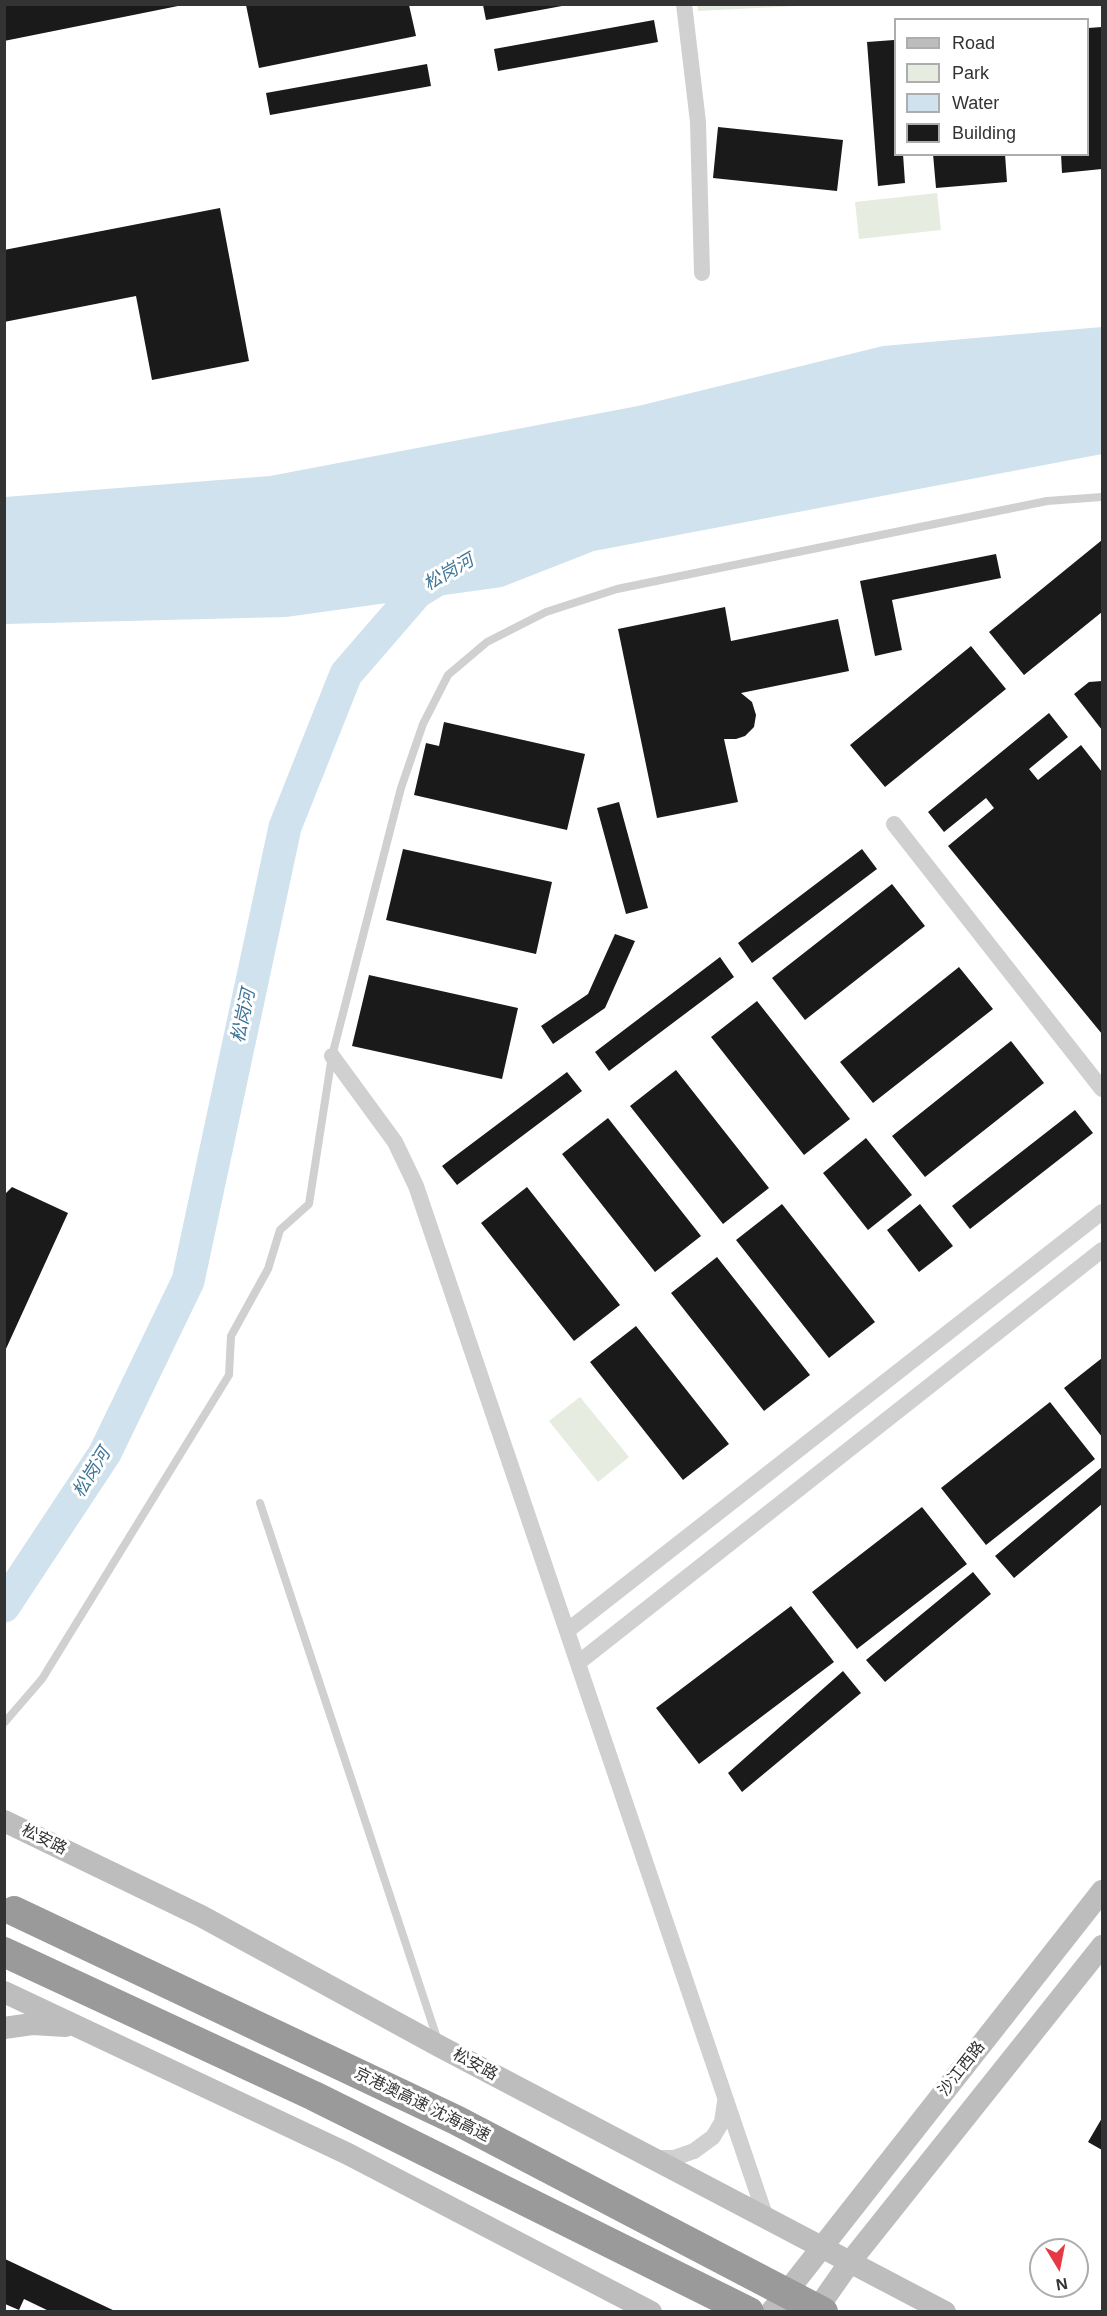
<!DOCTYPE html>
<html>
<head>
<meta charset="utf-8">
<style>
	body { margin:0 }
	#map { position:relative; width:1107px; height:2316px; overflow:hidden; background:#fff; font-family:Helvetica,sans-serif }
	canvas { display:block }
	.frame { position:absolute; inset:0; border:6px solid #333; pointer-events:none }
	.legend { position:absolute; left:894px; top:18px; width:195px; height:138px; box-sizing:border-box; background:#fff; border:2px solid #adadad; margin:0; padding:8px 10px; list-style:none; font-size:18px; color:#333 }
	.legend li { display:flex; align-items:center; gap:12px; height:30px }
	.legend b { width:30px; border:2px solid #adadad }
	.north { position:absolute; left:1029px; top:2238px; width:60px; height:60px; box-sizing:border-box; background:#fff; border:2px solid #adadad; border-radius:50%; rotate:170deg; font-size:16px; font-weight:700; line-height:24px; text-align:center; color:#333 }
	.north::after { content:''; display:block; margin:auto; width:21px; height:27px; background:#e63946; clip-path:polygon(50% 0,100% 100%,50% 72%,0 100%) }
</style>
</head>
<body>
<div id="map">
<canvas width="1107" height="2316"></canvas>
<div class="frame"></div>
<ul class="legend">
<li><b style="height:8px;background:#bdbdbd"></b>Road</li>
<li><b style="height:16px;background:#e6ecdf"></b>Park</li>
<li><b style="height:16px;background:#cfe2ee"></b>Water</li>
<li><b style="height:16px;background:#1a1a1a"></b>Building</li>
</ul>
<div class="north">N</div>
</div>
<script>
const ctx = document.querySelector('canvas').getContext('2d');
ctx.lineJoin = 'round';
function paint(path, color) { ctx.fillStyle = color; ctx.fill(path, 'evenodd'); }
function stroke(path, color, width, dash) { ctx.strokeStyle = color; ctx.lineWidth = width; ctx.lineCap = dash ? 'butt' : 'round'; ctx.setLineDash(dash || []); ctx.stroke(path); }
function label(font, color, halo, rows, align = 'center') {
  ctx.font = font + ' Helvetica,"Noto Sans SC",sans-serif'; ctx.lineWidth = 6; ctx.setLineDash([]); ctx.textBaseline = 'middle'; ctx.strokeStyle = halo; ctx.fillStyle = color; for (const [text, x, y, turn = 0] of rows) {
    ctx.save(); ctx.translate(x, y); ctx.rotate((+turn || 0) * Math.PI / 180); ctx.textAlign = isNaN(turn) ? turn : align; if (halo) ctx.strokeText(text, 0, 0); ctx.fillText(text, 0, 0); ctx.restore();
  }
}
paint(new Path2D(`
	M697,5v-1l121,1 -120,6z
	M937,193l4,37 -82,9 -4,-37z
	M580,1397l49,60 -31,25 -49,-61z`), '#e6ecdf');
paint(new Path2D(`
	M1102,327v127l-508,97 -92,36 -216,30 -281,7v-127l265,-21 368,-70 245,-60z`), '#cfe2ee');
stroke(new Path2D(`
	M4,1606l101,-153 83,-172 97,-454 61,-153 71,-82 28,-17`), '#cfe2ee', 33);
paint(new Path2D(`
	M4,4h174v2l-174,35z
	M246,5h163l7,31 -157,32z
	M483,5h79v1l-76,14z
	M654,20l4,22 -160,29 -4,-22z
	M1102,27v142l-40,4 -1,-19h27v-126z
	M894,40l2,114h7l2,29 -27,3 -11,-144z
	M427,64l4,22 -161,29 -4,-22z
	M718,127l125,13 -6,51 -124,-13z
	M933,154h72l2,28 -71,6z
	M220,208l29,153 -97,19 -16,-84 -132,26v-72z
	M1102,540v72l-78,63 -35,-43z
	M996,554l5,24 -109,22 10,50 -27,6 -15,-75z
	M725,607l6,34 107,-22 11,52 -108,22 11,9 4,13 -2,12 -9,9 -9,3h-12l14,63 -81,16 -39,-189z
	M971,646l35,43 -121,98 -35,-42z
	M1102,681v49l-28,-36 15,-12z
	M1049,713l19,24 -39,32 9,11 43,-35 21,27v262l-154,-188 46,-38 -8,-10 -42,34 -16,-20z
	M444,722l141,32 -18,76 -153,-35 12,-52 13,3z
	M619,802l29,106 -22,6 -29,-106z
	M403,849l149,33 -16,72 -150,-34z
	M862,849l15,20 -125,94 -14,-20z
	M892,884l33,42 -120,94 -33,-42z
	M615,934l20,7 -30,67 -52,36 -12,-18 47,-32z
	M720,957l14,20 -125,94 -14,-19z
	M959,967l34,42 -120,94 -33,-41z
	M369,975l149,33 -16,71 -150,-33z
	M757,1001l93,118 -46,36 -93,-118z
	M1011,1041l33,42 -119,94 -33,-41z
	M676,1070l93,118 -46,36 -93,-118z
	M567,1072l15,19 -125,94 -15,-19z
	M1075,1110l18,23 -123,96 -18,-23z
	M608,1118l93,118 -46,36 -93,-118z
	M866,1138l46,57 -44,35 -45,-57z
	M12,1187l56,26 -63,138v-157z
	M527,1187l93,118 -46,36 -93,-118z
	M782,1204l93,118 -46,36 -93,-118z
	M920,1204l33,42 -34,26 -32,-42z
	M717,1257l93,118 -46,36 -93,-118z
	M636,1326l93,118 -46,36 -93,-118z
	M1102,1358v79l-38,-49z
	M1050,1402l45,57 -109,86 -45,-57z
	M1102,1467v37l-88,74 -19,-22z
	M922,1507l45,57 -110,85 -45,-57z
	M973,1572l18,22 -106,88 -19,-22z
	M791,1606l43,56 -135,102 -43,-56z
	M843,1671l18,22 -119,99 -14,-19z
	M1102,2118v32l-14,-8z
	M5,2259l112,53h-66l-27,-13 -5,11 -14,-6z`), '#1a1a1a');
stroke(new Path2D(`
	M260,1503l178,538
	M4,1723l38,-44 187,-304 2,-39 37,-67 12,-39 29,-26 23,-148 69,-268 22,-64 25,-49 39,-33 59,-30 71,-23 430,-88 55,-4`), '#d0d0d0', 8);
stroke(new Path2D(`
	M684,4l14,118 4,151
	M894,824l208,265
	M332,1056l63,86 21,44 350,1032
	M567,1631l535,-419
	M578,1663l524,-413
	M654,2158h20l20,-7 19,-14 9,-15 3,-20`), '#d0d0d0', 16);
stroke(new Path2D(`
	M4,1821l197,95 238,130 506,266
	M4,1992l344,162 303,158
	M4,2028l28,-4 34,2
	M771,2312l331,-421
	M815,2312l35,-50 252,-316`), '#bdbdbd', 22);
stroke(new Path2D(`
	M14,1911l442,209 367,192
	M4,1952l310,144 435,216`), '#9a9a9a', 30);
label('16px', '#333', '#fff', [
	["松安路",44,1840,26],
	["松安路",475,2065,28],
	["沙江西路",962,2069,-52],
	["京港澳高速 沈海高速",422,2105,26]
]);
label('italic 18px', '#3f7597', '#fff', [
	["松岗河",449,573,-30],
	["松岗河",244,1016,-78],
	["松岗河",92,1473,-58]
]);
</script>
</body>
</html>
